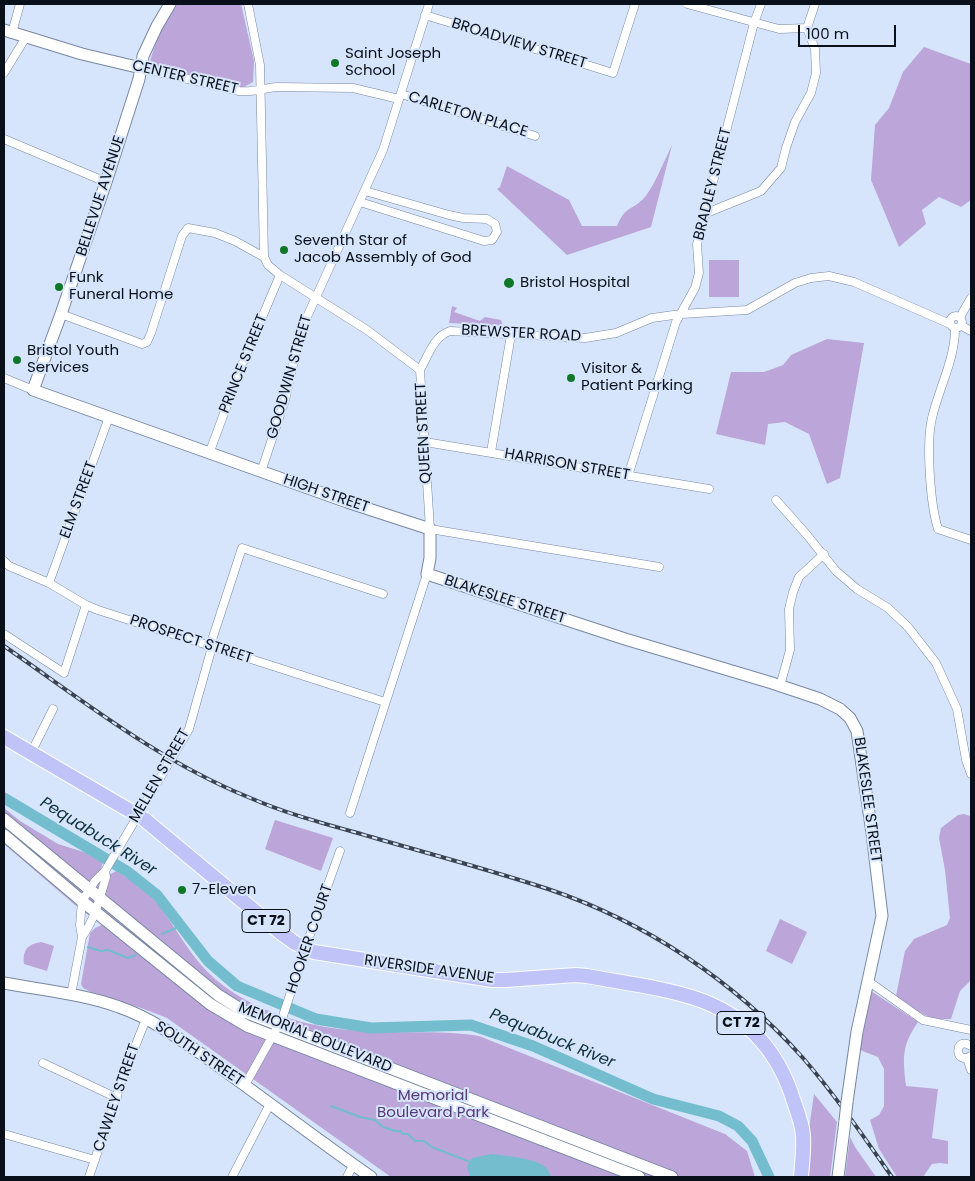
<!DOCTYPE html>
<html>
<head>
<meta charset="utf-8">
<style>
	body { margin:0 }
	#map { position:relative; width:975px; height:1181px; overflow:hidden; background:#d6e5fc; font-family:Poppins,sans-serif }
	canvas { display:block }
	.frame { position:absolute; inset:0; border:5px solid #0a101a; pointer-events:none }
	.scale { position:absolute; left:798px; top:25px; width:98px; height:22px; box-sizing:border-box; border:2px solid #0a101a; border-top:0; padding-left:6px; font-size:15px; line-height:18px; white-space:nowrap; color:#0a101a; -webkit-text-stroke:4px #d6e5fc; paint-order:stroke }
</style>
</head>
<body>
<div id="map">
<canvas width="975" height="1181"></canvas>
<div class="frame"></div>
<div class="scale">100 m</div>
</div>
<script>
const ctx = document.querySelector('canvas').getContext('2d');
ctx.lineJoin = 'round';
function paint(path, color) { ctx.fillStyle = color; ctx.fill(path, 'evenodd'); }
function stroke(path, color, width, dash) { ctx.strokeStyle = color; ctx.lineWidth = width; ctx.lineCap = dash ? 'butt' : 'round'; ctx.setLineDash(dash || []); ctx.stroke(path); }
function label(font, color, halo, rows, align = 'center') {
  ctx.font = font + ' Poppins,sans-serif'; ctx.lineWidth = 4; ctx.setLineDash([]); ctx.textBaseline = 'middle'; ctx.strokeStyle = halo; ctx.fillStyle = color; for (const [text, x, y, turn = 0] of rows) {
    ctx.save(); ctx.translate(x, y); ctx.rotate((+turn || 0) * Math.PI / 180); ctx.textAlign = isNaN(turn) ? turn : align; if (halo) ctx.strokeText(text, 0, 0); ctx.fillText(text, 0, 0); ctx.restore();
  }
}
paint(new Path2D(`
	M177,4h64l13,57 -1,21 -11,6 -94,-21 10,-31z
	M924,47l47,17v136l-10,7 -22,-10 -17,13 4,14 -27,23 -28,-67 4,-55 14,-17 14,-36z
	M672,145l-21,82 -84,28 -70,-66 3,-2 7,-21 62,34 13,26h35c9,-21 15,-15 27,-28 10,-11 21,-39 28,-53z
	M709,260h30v37h-30z
	M452,306l5,2 -3,4 26,9 5,-4 16,3 2,6 -54,-3z
	M827,339l37,4 -24,135 -13,6 -18,-50 -24,-12 -17,2 -3,21 -49,-11 15,-62h33l19,-7 8,-10z
	M4,808l16,13 38,23 32,10 13,8 -2,7 10,5 5,-3c15,9 30,18 41,32 22,28 34,57 63,80 37,29 84,43 130,47 43,5 86,-1 129,6l246,98 22,17 8,26h-364l-224,-159 -23,-9 -53,-17 -8,-4 -2,-4 9,-51 5,-5 7,-3 -27,-20 -71,-61z
	M964,814l6,2 1,3v161l-11,11 -9,28h-18l-14,-7 -23,-16 9,-45 9,-12 33,-14 3,-7 -5,-48 -6,-32 2,-10 17,-13z
	M275,820l58,18 -12,33 -56,-22z
	M780,919l27,13 -15,32 -26,-13z
	M41,942l13,4 -7,25 -23,-7c-2,-14 4,-20 17,-22z
	M871,991l47,31c-17,25 -15,36 -12,64l32,3 -6,49 16,3v23l-8,-1 -8,1 -9,13h-26l-18,-28 -9,-29 9,-5 5,-9v-37l-6,-12 -18,-7z
	M814,1094l23,28 -7,55h-23l4,-32 -2,-16z
	M850,1137l5,10 21,30h-31z`), '#bca5d8');
paint(new Path2D(`
	M492,1154c14,2 47,4 55,15 2,3 3,6 4,8h-81l-3,-10 5,-9z`), '#73bdcf');
stroke(new Path2D(`
	M162,934l19,-8
	M88,947l13,4 7,-1 20,8 8,-3
	M331,1106l29,11 15,3 8,7 12,4h5l3,3h5l7,7h9l8,6 38,15`), '#73bdcf', 2);
stroke(new Path2D(`
	M4,798l124,74 29,23 51,66 29,25 79,33 55,9 100,-3 62,21 120,53 66,17 19,10 14,15 17,36`), '#73bdcf', 11);
const street = new Path2D(`
	M248,4l12,61 4,192 4,8 12,10 87,55 53,40 10,159 229,38
	M687,4l92,25 28,-1
	M425,15l188,58 22,-69
	M12,33l8,-29
	M141,68l98,23c13,2 24,-3 38,-4l76,1 46,11
	M4,73l22,-36
	M401,94l134,42
	M4,139l102,43
	M360,202l124,39 8,-1 5,-8 -2,-8 -8,-5 -24,-1 -14,-3 -84,-24
	M704,214l57,-23 20,-23 5,-20 9,-26 16,-29 5,-20 -1,-24 -8,-21 8,-24
	M61,314l81,30 5,-2 4,-9 31,-97 6,-8 27,5 20,8 29,16
	M950 322a6 6 0 1 1 12 0a6 6 0 1 1-12 0Z
	M960,317l11,-19
	M962,326l9,5
	M955,329c0,30 -16,59 -23,89 -6,25 -2,85 6,111l33,11
	M420,370c8,-14 14,-34 30,-39l135,7 31,-5 36,-15 29,-4 66,-4 48,-27 16,-5 18,-2 25,6 96,42
	M4,378l29,12
	M425,442l284,47
	M491,452l20,-117
	M209,454l32,-87 39,-92
	M261,472l24,-72 16,-70 82,-180 46,-146
	M628,476l48,-154 19,-34 4,-15 -2,-29 57,-221 7,-19
	M776,500l31,35 29,36 21,18 31,19 20,19 28,36 21,46 9,51 5,14
	M4,561l5,5 40,17 37,22 12,5 287,92
	M49,583l60,-166
	M4,634l60,39 22,-68
	M210,646l32,-98 141,46
	M780,686l10,-36 -1,-41 4,-17 6,-15 25,-23
	M31,753l22,-44
	M350,813l77,-239
	M82,937c13,-18 18,-40 24,-60l-1,-6
	M868,981l55,39 48,10
	M71,995l11,-58 -2,-12 2,-24 13,-20 10,-10 84,-142 23,-82
	M971,1046c-17,-11 -17,20 0,10
	M967,1058l4,12
	M43,1063l74,35
	M245,1085l37,-66 25,-76 33,-92
	M4,1134l91,26
	M89,1177l34,-100 23,-58
	M232,1177l38,-73
	M347,1177l6,-12`);
const secondary = new Path2D(`
	M170,4l-13,22 -14,30 -4,23 -33,103 -45,132 -28,76 314,112 83,27v29l-3,16 198,65 147,44 48,16 20,10 10,9 7,13 15,102 10,83 -25,116 -10,70
	M4,30l78,24 59,14
	M4,819l214,176 27,17 427,165
	M4,835l78,66 128,103 37,22 392,151
	M4,983c37,7 80,11 115,24 35,12 65,35 95,56 53,38 104,77 157,114
	M838,1177l7,-56`);
const highway = new Path2D(`
	M4,737l140,82 137,114 14,10 19,9 178,28h14l70,-5 11,1c37,7 80,12 116,25 48,19 76,52 91,101 4,11 8,22 9,33 1,14 -1,28 -2,42`);
stroke(street, '#7787a2', 9);
stroke(secondary, '#7787a2', 13);
stroke(highway, '#fff', 16);
stroke(street, '#fff', 8);
stroke(secondary, '#fff', 11);
stroke(highway, '#c0c3f8', 14);
const rail = new Path2D(`
	M4,646c78,54 155,115 244,151 34,15 70,25 106,35 65,19 130,36 194,57 98,33 186,92 255,169 32,37 61,79 89,119`);
stroke(rail, '#3b4350', 4);
stroke(rail, '#d6e5fc', 2, [5.5]);
const secondaryBridge = new Path2D(`
	M845,1121l2,-19`);
stroke(secondaryBridge, '#7787a2', 13, []);
stroke(secondaryBridge, '#fff', 11);
for (const [x, y, r, color] of [
	[335,63,5,"#107628"],
	[284,250,5,"#107628"],
	[509,283,6,"#107628"],
	[59,287,5,"#107628"],
	[17,360,5,"#107628"],
	[571,378,5,"#107628"],
	[182,890,5,"#107628"]
]) { const dot = new Path2D(); dot.arc(x, y, r, 0, 2 * Math.PI); ctx.fillStyle = color; ctx.fill(dot); stroke(dot, '#d6e5fc', 2); }
for (const [x, y, w] of [
	[266,921,48],
	[741,1023,48]
]) { const box = new Path2D(); box.roundRect(x - w / 2, y - 11.5, w, 23, 4); ctx.fillStyle = '#d6e5fc'; ctx.fill(box); stroke(box, '#0a101a', 1); }
label('bold 14px', '#0a101a', null, [
	["CT 72",266,921],
	["CT 72",741,1023]
]);
label('15px', '#0a101a', '#d6e5fc', [
	["BROADVIEW STREET",519,44,17],
	["CENTER STREET",185,78,13],
	["CARLETON PLACE",468,115,17],
	["BRADLEY STREET",713,184,-76],
	["BELLEVUE AVENUE",101,196,-72],
	["BREWSTER ROAD",521,334,3],
	["PRINCE STREET",244,364,-68],
	["GOODWIN STREET",290,377,-74],
	["QUEEN STREET",424,433,-93],
	["HARRISON STREET",567,465,10],
	["HIGH STREET",326,494,19],
	["ELM STREET",79,500,-70],
	["BLAKESLEE STREET",505,600,18],
	["PROSPECT STREET",191,640,18],
	["MELLEN STREET",160,776,-60],
	["BLAKESLEE STREET",867,800,82],
	["HOOKER COURT",310,939,-71],
	["RIVERSIDE AVENUE",429,970,8],
	["MEMORIAL BOULEVARD",315,1038,22],
	["SOUTH STREET",199,1054,34],
	["CAWLEY STREET",117,1098,-71]
]);
label('15px', '#0a101a', '#d6e5fc', [
	["Saint Joseph",345,54],
	["School",345,71],
	["Seventh Star of",294,241],
	["Jacob Assembly of God",294,258],
	["Funk",69,278],
	["Funeral Home",69,295],
	["Bristol Hospital",520,283],
	["Bristol Youth",27,351],
	["Services",27,368],
	["Visitor &",581,369],
	["Patient Parking",581,386],
	["7-Eleven",192,890]
], 'left');
label('15px', '#583878', '#d6e5fc', [
	["Memorial",433,1096],
	["Boulevard Park",433,1113]
]);
label('italic 16px', '#0b3038', '#d6e5fc', [
	["Pequabuck River",98,837,32],
	["Pequabuck River",552,1039,22]
]);
</script>
</body>
</html>
